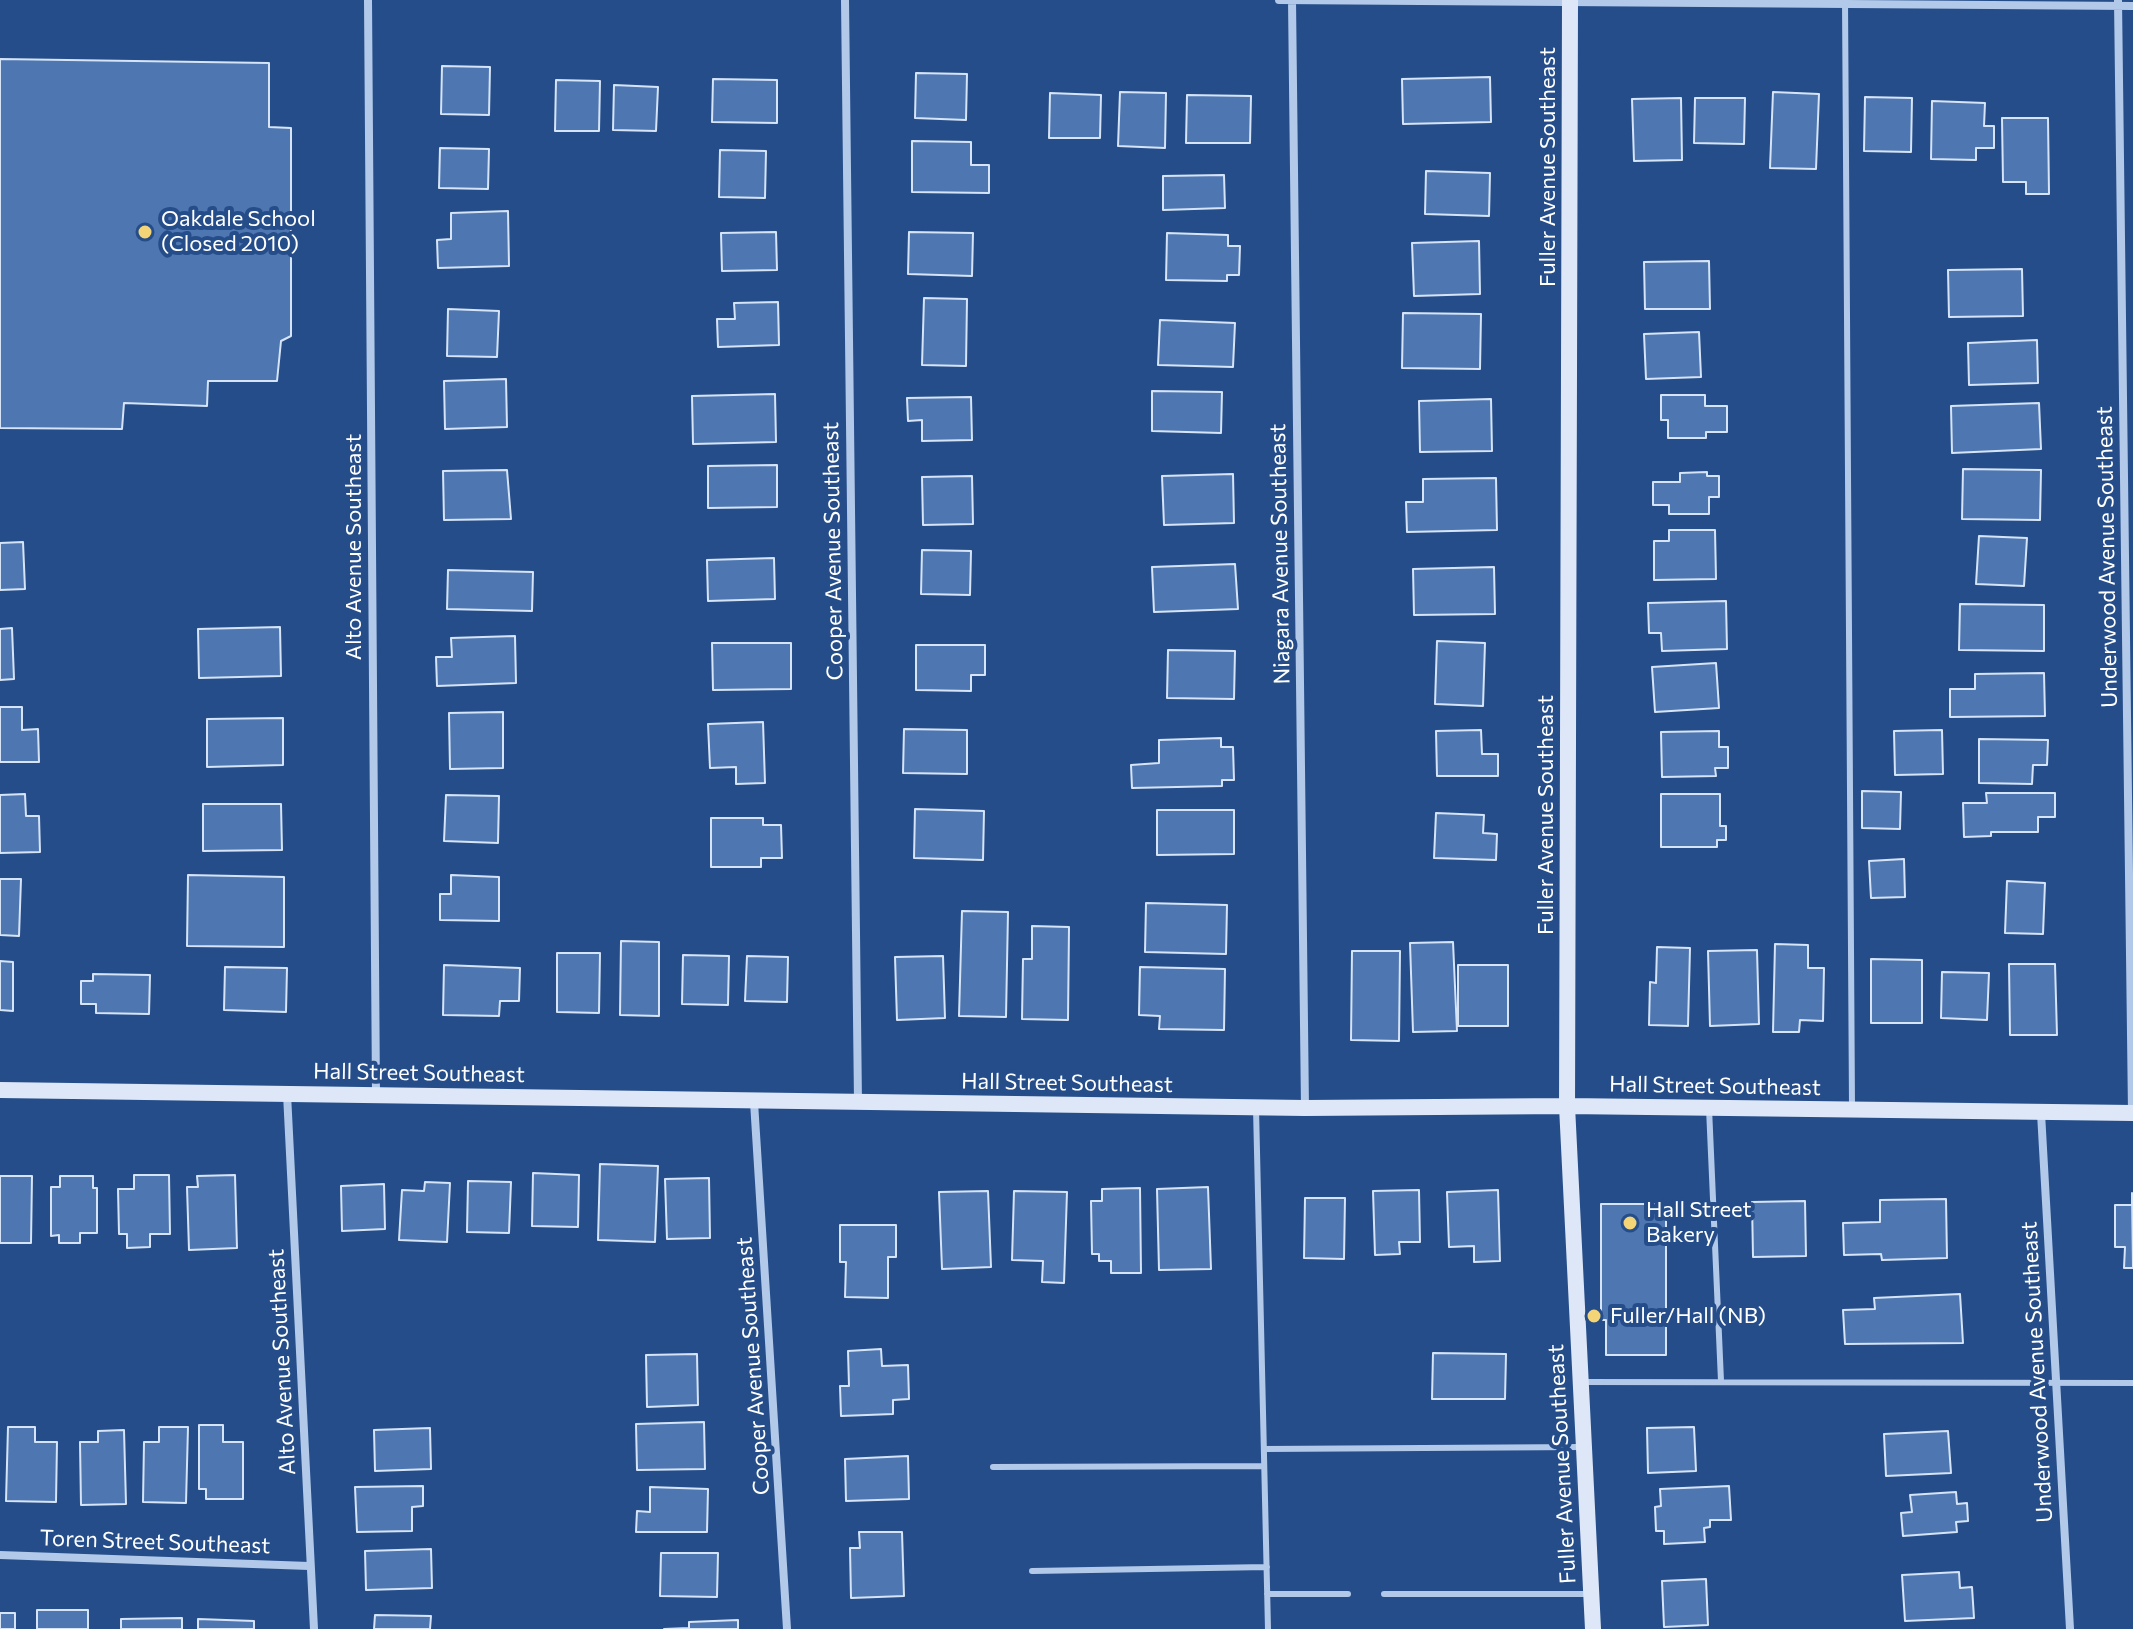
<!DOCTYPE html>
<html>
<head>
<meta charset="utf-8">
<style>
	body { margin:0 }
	canvas { display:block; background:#254d89 }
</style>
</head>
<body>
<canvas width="2133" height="1629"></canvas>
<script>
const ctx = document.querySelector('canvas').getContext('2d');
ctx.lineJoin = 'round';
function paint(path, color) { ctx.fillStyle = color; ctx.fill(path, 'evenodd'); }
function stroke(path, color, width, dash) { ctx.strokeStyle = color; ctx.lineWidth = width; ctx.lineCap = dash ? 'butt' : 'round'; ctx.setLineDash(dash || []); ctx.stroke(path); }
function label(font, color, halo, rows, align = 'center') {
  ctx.font = font + ' Commissioner,sans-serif'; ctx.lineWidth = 8; ctx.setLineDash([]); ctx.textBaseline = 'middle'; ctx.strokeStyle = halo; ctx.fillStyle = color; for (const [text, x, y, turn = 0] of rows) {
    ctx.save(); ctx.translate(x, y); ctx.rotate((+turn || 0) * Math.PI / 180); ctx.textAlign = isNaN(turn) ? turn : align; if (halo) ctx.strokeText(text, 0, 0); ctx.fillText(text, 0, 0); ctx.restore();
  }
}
const building = new Path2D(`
	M0,59l269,4v64l22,1v208l-10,5 -4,40h-69l-1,25 -83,-3 -2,26 -122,-1z
	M442,66l48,1 -1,48 -48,-1z
	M916,73l51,1 -1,46 -51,-2z
	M1490,77l1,45 -88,2 -1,-45z
	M713,79l64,1v43l-65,-1z
	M556,80l44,1 -1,50h-44z
	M614,85l44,2 -2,44 -43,-1z
	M1120,92l46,1 -1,55 -47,-2z
	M1773,92l46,2 -3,75 -46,-1z
	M1050,93l51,2 -1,43h-51z
	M1187,95l64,1 -1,47h-64z
	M1865,97l47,1 -1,54 -47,-1z
	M1681,98l1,62 -48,1 -2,-62z
	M1695,98h50l-1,46 -50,-1z
	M1932,101l53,2 -1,23h10v22h-18v12l-45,-1z
	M2002,118h46l1,76h-23v-12h-23z
	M912,141l59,1v23h18v28l-77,-1z
	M440,148l49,1 -1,40 -49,-1z
	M720,150l46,1 -1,47 -46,-1z
	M1426,171l64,2 -1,43 -64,-2z
	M1224,175l1,33 -62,2v-34z
	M508,211l1,55 -71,2 -1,-28 14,-1v-26z
	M776,232l1,38 -55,1 -1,-38z
	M909,232l64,1 -1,43 -64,-2z
	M1167,233l61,2v11h12l-1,29h-12v6l-61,-1z
	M1479,241l1,53 -66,2 -2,-53z
	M1709,261l1,48h-65l-1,-47z
	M2022,269l1,47 -74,1 -1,-47z
	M924,298l43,1 -1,67 -44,-1z
	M778,302l1,43 -61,2 -1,-28h18l-1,-16z
	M448,309l51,2 -2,46 -50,-1z
	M1403,313l78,1 -1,55 -78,-1z
	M1160,320l75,3 -2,44 -75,-2z
	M1699,332l2,45 -55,2 -2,-45z
	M2037,340l1,43 -69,2 -1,-42z
	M506,379l1,48 -62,2 -1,-48z
	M1152,391l70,1 -1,41 -69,-2z
	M775,394l1,48 -83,2 -1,-48z
	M1661,395h44v11h22v26h-21v6h-38v-18h-7z
	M971,397l1,43 -50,1v-21l-14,1 -1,-23z
	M1491,399l1,52 -72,1 -1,-51z
	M2039,403l2,46 -89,4 -1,-47z
	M777,465v42l-69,1v-42z
	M1963,469l78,1 -1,50 -78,-1z
	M507,470l4,49 -67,1 -1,-49z
	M1707,472v4h12v21h-10v17h-40v-9h-16v-23h27v-9z
	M1233,474l1,49 -70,2 -2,-49z
	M972,476l1,48 -50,1 -1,-48z
	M1496,478l1,52 -90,2 -1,-30h17v-23z
	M1669,530h46l1,49 -62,1v-39h15z
	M1979,536l48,2 -3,48 -48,-2z
	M23,542l2,47 -25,1v-47z
	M922,550l49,1 -1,44 -49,-1z
	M774,558l1,41 -67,2 -1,-41z
	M1235,564l3,45 -84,3 -2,-45z
	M1494,567l1,47 -81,1 -1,-46z
	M448,570l85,2 -1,39 -85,-2z
	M1726,601l1,48 -65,2 -1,-18h-12l-1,-30z
	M1960,604l84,1v46l-85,-1z
	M280,627l1,49 -82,2 -1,-49z
	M12,628l2,51 -14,1v-51z
	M515,636l1,47 -79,3 -1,-29h16l-1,-19z
	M1437,641l48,2 -2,63 -48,-2z
	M712,643h79v46l-78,1z
	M916,645h69v30h-14v16l-55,-1z
	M1168,650l67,1 -1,48 -67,-1z
	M1716,663l3,45 -64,4 -3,-45z
	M2044,673l1,43 -95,1v-28h25v-15z
	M0,707h22v23l16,-1 1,33h-39z
	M503,712v56l-53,1 -1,-56z
	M283,718v47l-76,2v-48z
	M763,722l2,61 -29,1v-17l-26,1 -2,-44z
	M904,729l63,1v44l-64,-1z
	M1481,730l1,24h16v22h-61l-1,-45z
	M1942,730l1,44 -48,1 -1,-44z
	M1719,731v16h9v21h-13l1,8 -54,1 -1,-45z
	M1221,738v9h12l1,33h-12v6l-90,2 -1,-23 28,-2v-23z
	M1979,739l69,1 -1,25h-14l-1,19 -53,-1z
	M1862,791l39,1 -1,37 -38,-1z
	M1986,793h69v24h-17v15h-47v4l-27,1 -1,-34h24z
	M25,794l1,22h13l1,36 -40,1v-58z
	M1661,794h59v32h6v14h-9v7h-56z
	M446,795l53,1 -1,47 -54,-2z
	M203,804h78l1,46 -79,1z
	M915,809l69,2 -1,49 -69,-2z
	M1157,810h77v44l-77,1z
	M1436,813l48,2 -1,18 14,1 -1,26 -62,-2z
	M711,818h52v7h18l1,33h-21v9h-50z
	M1904,859l1,38 -34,1 -2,-37z
	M188,875l96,2v70l-97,-1z
	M451,875l48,2v44l-59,-1v-26h11z
	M0,879h21l-2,57 -19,-1z
	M2007,881l38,2 -2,51 -38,-1z
	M1146,903l81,2 -1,49 -81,-2z
	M962,911l46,1 -2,105 -47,-1z
	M1032,926l37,1 -1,93 -46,-1 1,-60h9z
	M621,941l38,1v74l-39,-1z
	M1453,942l4,89 -44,1 -3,-89z
	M1775,944l33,1v23h16l-1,53 -23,-1 -1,12h-26z
	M1657,947l33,1 -2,78 -39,-1 1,-43 6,1z
	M1757,950l2,74 -49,2 -2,-75z
	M1352,951h48l-1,90 -48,-1z
	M557,953h43l-1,60 -42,-1z
	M683,955l46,1 -1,49 -46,-1z
	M747,956l41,1 -1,45 -42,-1z
	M943,956l2,62 -48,2 -2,-63z
	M1871,959l51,1v63h-51z
	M0,961l13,1v49l-13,-1z
	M2009,964h46l2,71h-47z
	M444,965l76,3 -1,33h-19l-1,15 -56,-1z
	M1458,965h50v61h-50z
	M225,967l62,1 -1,44 -62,-2z
	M1140,967l85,2 -1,61 -65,-1 1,-13 -21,-1z
	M1942,972l47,1 -2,47 -46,-2z
	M93,974l57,1 -1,39 -53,-1v-9h-15v-23h12z
	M600,1164l58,2 -3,76 -57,-2z
	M533,1173l46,2 -1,52 -46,-1z
	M134,1175h35l1,59h-20v13l-23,1v-14h-8l-1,-45h16z
	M235,1175l2,73 -48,2 -2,-63h11l-1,-11z
	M0,1176h32l-1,67h-31z
	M60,1176h33v12h4v45h-17v10h-21v-8l-8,1v-49h9z
	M709,1178l1,60 -43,1 -2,-60z
	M468,1181l43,1 -2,51 -42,-1z
	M425,1182l25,1 -3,59 -48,-2 3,-50 22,1z
	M384,1184l1,45 -43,2 -1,-45z
	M1208,1187l3,82 -52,1 -2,-81z
	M1140,1188l1,85h-30v-12h-12v-7h-7l-1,-53h11v-12z
	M1419,1190l1,52h-21l1,12 -25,1 -2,-64z
	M1498,1190l2,71 -26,1v-16l-25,1 -2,-55z
	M988,1191l3,76 -49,2 -3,-77z
	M1014,1191l53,1 -3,91 -22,-1 1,-21 -31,-1z
	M2132,1193l1,75h-9l1,-21h-10v-42h17z
	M1305,1198h40l-1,61 -40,-1z
	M1946,1199l1,59 -65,2 -1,-6 -37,1 -1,-32 37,-1v-22z
	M1805,1201l1,55 -53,1 -1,-55z
	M1601,1204h65v151h-60v-35h-5z
	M840,1225h56v32h-8v41l-43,-1 1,-35h-6z
	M1960,1294l3,49 -118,1 -2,-34 32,-1 -1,-11z
	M881,1349l1,17 26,-1 1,34 -16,1v14l-52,2 -1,-30h9l-1,-35z
	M1433,1353l73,1 -1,45h-73z
	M697,1354l1,51 -51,2 -1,-52z
	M704,1422l1,47 -68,1 -1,-46z
	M199,1425h24v17h20v57h-37v-10h-7z
	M8,1427h27v15h22l-1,60 -50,-1z
	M159,1427h29l-2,76 -43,-1 1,-60h15z
	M1694,1427l2,44 -48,2 -1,-45z
	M430,1428l1,41 -56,2 -1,-41z
	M124,1430l2,74 -45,1 -1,-63h18v-11z
	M1948,1431l3,42 -65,3 -2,-42z
	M908,1456l1,43 -63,2 -1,-42z
	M423,1486v20l-11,1v24l-55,1 -2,-45z
	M1729,1486l2,34h-21v7l-6,1 1,14 -41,2v-13h-8l-1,-24 6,-1 -1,-17z
	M650,1487l58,2 -1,43h-71l1,-21 13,1z
	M1956,1492l1,12 10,-1 1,18 -12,1 1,10 -54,4 -2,-23 11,-1 -2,-17z
	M859,1532h43l2,64 -53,2 -1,-50h10z
	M431,1549l1,39 -66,2 -1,-39z
	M661,1553h57l-1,44 -57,-1z
	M1959,1572l1,16 12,-1 2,31 -69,3 -3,-46z
	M1706,1579l2,46 -44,2 -2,-46z
	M37,1610h51v19h-51z
	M0,1613h15v16h-15z
	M375,1615l56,1 -1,13h-56z
	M182,1618v11h-61v-10z
	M198,1619l56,2v8h-56z
	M738,1620v9h-74l25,-1v-6z`);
paint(building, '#4e76b1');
stroke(building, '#d6e4f7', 2);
stroke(new Path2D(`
	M1845,0l7,1108
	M1256,1108l12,521
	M1709,1108l12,273
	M1584,1382l549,1
	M1264,1449l319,-2
	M993,1467l271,-1
	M1032,1571l235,-4
	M1267,1594h81
	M1384,1594h207`), '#b2c9e9', 6);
stroke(new Path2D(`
	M368,0l8,1094
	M845,0l13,1102
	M1279,0l854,6
	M1292,0l13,1108
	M2118,0l14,1113
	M287,1094l27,535
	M754,1102l33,527
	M2041,1113l29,516
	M0,1555l309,11`), '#b2c9e9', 8);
stroke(new Path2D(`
	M1570,0l-3,1106 26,523
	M0,1090l1305,18 262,-2 566,7`), '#dde7f8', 16);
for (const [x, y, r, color] of [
	[145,232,8,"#f3d476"],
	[1630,1223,8,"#f3d476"],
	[1594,1316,8,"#f3d476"]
]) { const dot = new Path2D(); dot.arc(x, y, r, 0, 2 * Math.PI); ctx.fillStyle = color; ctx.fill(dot); stroke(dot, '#254d89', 3); }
label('22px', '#fff', '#254d89', [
	["Fuller Avenue Southeast",1548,167,-90],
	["Alto Avenue Southeast",354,547,-90],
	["Cooper Avenue Southeast",833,551,-91],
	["Niagara Avenue Southeast",1280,554,-91],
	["Underwood Avenue Southeast",2107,557,-91],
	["Fuller Avenue Southeast",1546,815,-90],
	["Hall Street Southeast",419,1073,1],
	["Hall Street Southeast",1067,1083,1],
	["Hall Street Southeast",1715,1086,1],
	["Alto Avenue Southeast",282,1362,-93],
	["Cooper Avenue Southeast",753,1366,-94],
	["Underwood Avenue Southeast",2037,1372,-93],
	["Fuller Avenue Southeast",1562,1464,-93],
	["Toren Street Southeast",155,1542,2]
]);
label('22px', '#fff', '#254d89', [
	["Oakdale School",161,219],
	["(Closed 2010)",161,244],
	["Hall Street",1646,1210],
	["Bakery",1646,1235],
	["Fuller/Hall (NB)",1610,1316]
], 'left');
</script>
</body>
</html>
